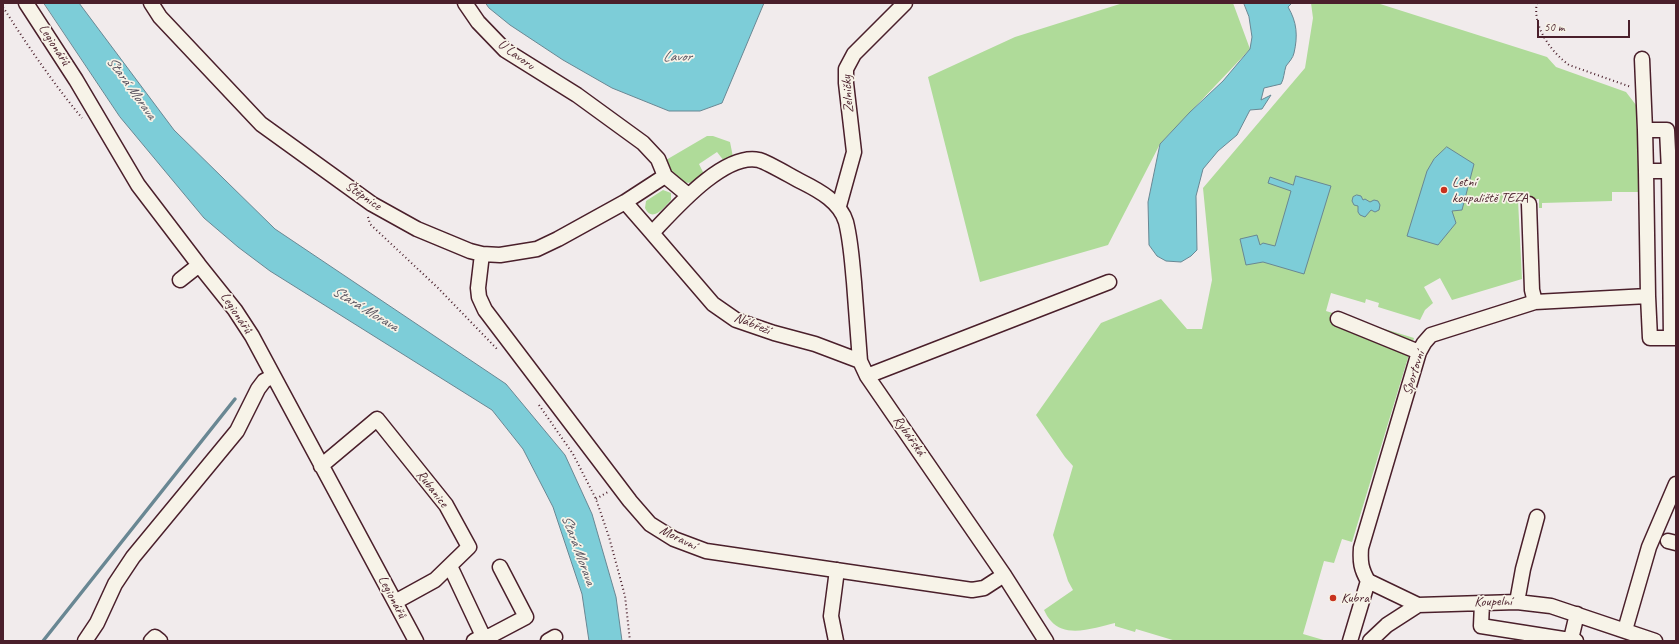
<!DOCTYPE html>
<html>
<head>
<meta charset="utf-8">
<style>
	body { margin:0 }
	#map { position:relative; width:1679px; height:644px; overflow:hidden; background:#f1ebec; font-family:Caveat,sans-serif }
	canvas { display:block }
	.frame { position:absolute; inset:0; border:4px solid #4a1f2b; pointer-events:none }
	.scale { position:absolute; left:1537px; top:20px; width:93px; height:18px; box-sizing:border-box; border:2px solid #4a1f2b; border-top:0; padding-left:5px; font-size:12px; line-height:14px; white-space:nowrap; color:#4a1f2b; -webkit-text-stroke:3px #f7f3e8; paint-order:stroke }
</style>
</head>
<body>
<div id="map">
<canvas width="1679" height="644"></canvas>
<div class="frame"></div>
<div class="scale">50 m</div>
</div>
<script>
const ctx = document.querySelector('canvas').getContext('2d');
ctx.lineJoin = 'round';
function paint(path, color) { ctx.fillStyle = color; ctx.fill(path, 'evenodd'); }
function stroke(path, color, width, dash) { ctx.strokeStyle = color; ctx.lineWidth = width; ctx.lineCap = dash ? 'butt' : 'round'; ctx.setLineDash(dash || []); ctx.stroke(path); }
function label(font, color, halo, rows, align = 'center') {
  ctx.font = font + ' Caveat,sans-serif'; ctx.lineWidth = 3.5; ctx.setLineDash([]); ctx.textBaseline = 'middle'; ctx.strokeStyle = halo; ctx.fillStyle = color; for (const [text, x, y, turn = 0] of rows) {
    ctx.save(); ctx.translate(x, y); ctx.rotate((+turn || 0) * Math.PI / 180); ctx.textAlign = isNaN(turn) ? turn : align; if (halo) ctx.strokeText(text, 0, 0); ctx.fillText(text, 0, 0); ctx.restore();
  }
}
paint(new Path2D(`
	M1123,3h110l17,46 -90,95 -52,101 -128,37 -52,-205 87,-40z
	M1311,3h66l170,54 9,10 70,25 10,13 3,87h-27v9l-70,2v5h-3v-9l-21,1 4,79 -70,21 -12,-22 -16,9 9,16 -8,7 -5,10 -42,-13 1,-4 -13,-4 -1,4 -34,-10 -5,18 88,27 -62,204 -10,-3 -8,24 -10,-2 -21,73 24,7h-151l-40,-12 -1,3 -20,-6v-3c-18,4 -49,16 -64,-2 -3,-3 -5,-7 -7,-11l29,-20 -5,-9 -15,-46 20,-69 -8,-9 -29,-42 65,-92 60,-24 26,30h15l10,-49 -9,-92 102,-120 8,-50z
	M707,136h6l17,6 3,15 -9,4 -7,-9 -18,12 5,10c-16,18 -32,6 -38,-14z
	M663,190l8,3v7c-7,8 -19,23 -26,8l1,-7z`), '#afdb99');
const water = new Path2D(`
	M44,3h35l95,127 101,99 231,155 59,71 27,59 24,83 6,44h-33l-7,-47 -29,-87 -30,-58 -31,-39 -222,-139 -32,-24 -34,-29 -84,-101z
	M486,3h278l-42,100 -22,8h-31l-57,-23 -49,-28 -53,-35 -21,-17z
	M1244,3h48l-4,4c9,15 10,29 6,46 -1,5 -5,9 -8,13 -2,6 -2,13 -5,18l-17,4 -3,12 10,-5 -9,14 -12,1 -13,25 -19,16 -15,18 -7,27 1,54 -6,6 -10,6 -15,-1 -9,-5 -8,-11 -1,-43 12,-58 30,-32 33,-31 27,-32 2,-12 -3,-20z
	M1447,147l27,17 -12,46 -10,1 4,12 -18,22 -31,-9 20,-65 7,-12z
	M1296,176l35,10 -27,88 -41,-12 -17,3 -6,-26 17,-4 3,10 3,-2 12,3 16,-55 -23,-8 2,-6 23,8z
	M1357,195l4,1 2,4 2,-1 5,3 4,-2 4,1 2,4 -1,5 -4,2 -4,-2 -6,7 -5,-2 -2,-3v-6l-4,-1 -2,-4 1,-4z`);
paint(water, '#7dcdd8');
stroke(water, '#698793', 1);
stroke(new Path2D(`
	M43,641l192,-242`), '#698793', 3.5);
const minor = new Path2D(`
	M26,3l50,77 62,105 61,80 36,45 17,26 164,305
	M151,3l9,14 101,107 111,80 45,25 53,22 12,3 18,1 37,-6 21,-10 67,-37
	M465,3l13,19 27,28 72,45 66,48 15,16 7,17 23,19
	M1642,59l3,71
	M1646,171l-1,-41h22l2,41
	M1529,204l3,86 3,12
	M839,206l15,-54 -8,-69v-14l8,-15 51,-51
	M652,233l-27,-31 40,-26
	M482,254l-4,34 1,9 6,13 145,191 20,23 24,15 32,12 266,39 12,-2 20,-13
	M180,280l19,-15
	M1338,319l81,33
	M1671,338l-2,-167h-23l2,125 2,42h26
	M860,361l-45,-17 -41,-11 -38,-13 -23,-16 -61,-71c22,-23 72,-81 107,-73 10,3 33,17 43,22 18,9 38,20 44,40 5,20 6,40 8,60 2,27 4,53 6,79l7,15 137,199 42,66
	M867,376l242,-94
	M321,466l56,-47 69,86 23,42 -34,33 -40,22
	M1668,541l8,2
	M450,566l33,70
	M1368,581c-7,-12 -8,-19 -7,-33l58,-196 5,-9 7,-8 104,-33 113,-6
	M1368,581l50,24
	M1517,602l6,-33 14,-52
	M1482,603l-1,23 95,15
	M1625,630l24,-83 27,-63
	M1571,639l6,-25
	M85,641l12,-18 18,-39 18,-27 104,-126 21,-42 6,-8 9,-5
	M151,641l4,-4 5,4
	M474,641l9,-5h7l36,-19 -26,-50
	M548,641l7,-4
	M836,641l-5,-25 6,-46
	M1350,641l18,-60
	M1370,641l17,-16 31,-20 99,-3 34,4 104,35`);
stroke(minor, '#4a1f2b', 17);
stroke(new Path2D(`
	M1537,3c-5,23 14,49 32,62l62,22
	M3,7c24,38 50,76 79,111
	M368,217l2,7 68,64 59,61
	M539,405l34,49 23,45 13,38 16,59 5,45
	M596,499l12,-7`), '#4a1f2b', 2, [1, 3]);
stroke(minor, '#f7f3e8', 14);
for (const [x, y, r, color] of [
	[1444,190,4,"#c8321e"],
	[1333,598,4,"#c8321e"]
]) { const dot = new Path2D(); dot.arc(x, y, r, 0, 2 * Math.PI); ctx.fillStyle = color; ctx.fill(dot); stroke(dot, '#f7f3e8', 1.5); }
label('14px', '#4a1f2b', '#f7f3e8', [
	["Legionářů",54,45,57],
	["U Lavoru",516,55,36],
	["Zelničky",848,94,-94],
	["Štěpnice",363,196,34],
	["Legionářů",236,313,56],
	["Nábřeží",752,324,22],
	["Sportovní",1414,373,-72],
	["Rybářská",909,436,55],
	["Rubanice",432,489,52],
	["Moravní",678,538,26],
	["Legionářů",392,597,62],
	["Koupelní",1493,602,-1]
]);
label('14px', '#4a1f2b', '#f7f3e8', [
	["Letní",1452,182],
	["koupaliště TEZA",1452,198],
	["Kubra",1341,598]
], 'left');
label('italic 15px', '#59535f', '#f7f3e8', [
	["Lavor",677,57],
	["Stará Morava",131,88,54],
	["Stará Morava",365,309,31],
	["Stará Morava",578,550,70]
]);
</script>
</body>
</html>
